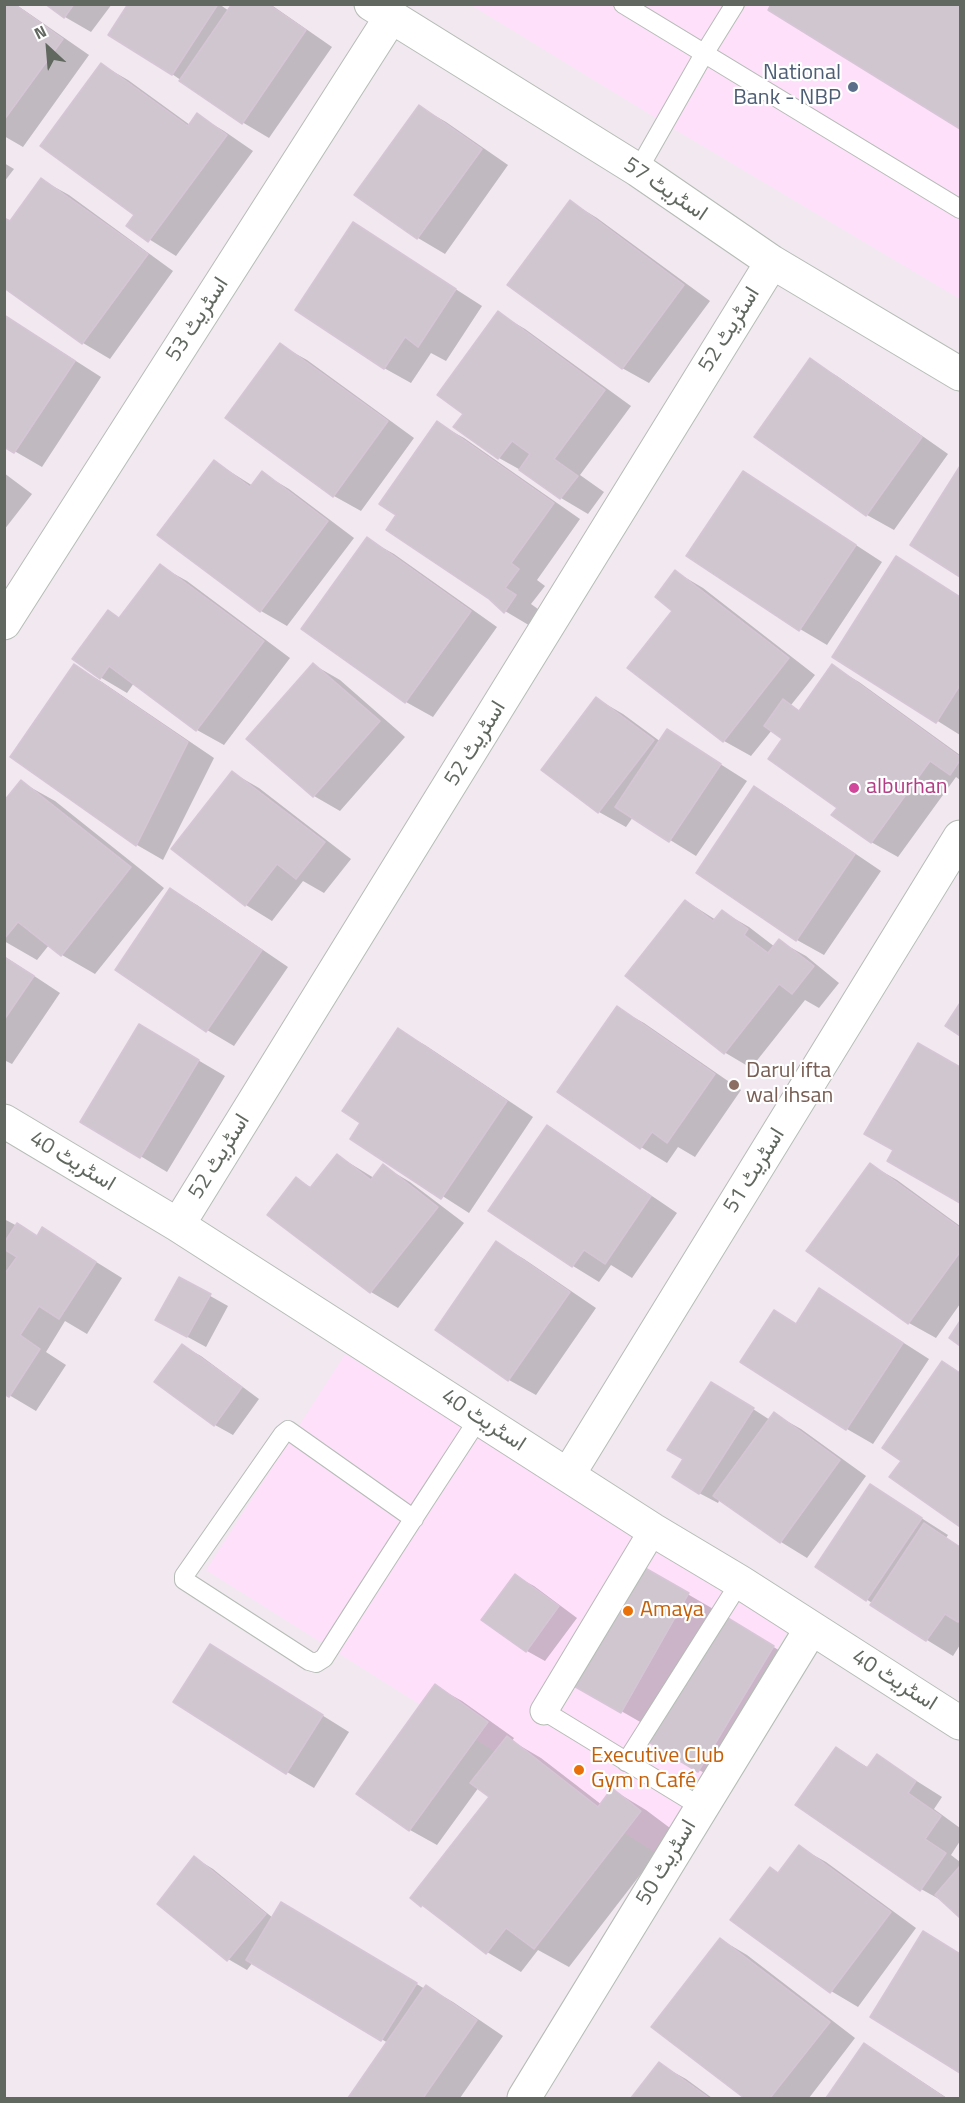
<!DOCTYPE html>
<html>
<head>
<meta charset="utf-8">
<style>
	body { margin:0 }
	#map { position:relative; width:965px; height:2103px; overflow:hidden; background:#f1e8f0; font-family:"Titillium Web",sans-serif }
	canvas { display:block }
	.frame { position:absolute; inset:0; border:6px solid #60685f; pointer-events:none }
	.north { position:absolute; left:18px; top:18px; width:60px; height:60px; -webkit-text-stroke:4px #fff; paint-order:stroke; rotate:334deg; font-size:16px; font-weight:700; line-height:24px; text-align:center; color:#60685f }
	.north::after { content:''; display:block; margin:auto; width:21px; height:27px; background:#60685f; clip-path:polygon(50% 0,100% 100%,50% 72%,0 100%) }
</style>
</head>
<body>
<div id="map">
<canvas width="965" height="2103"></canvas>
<div class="frame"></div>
<div class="north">N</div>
</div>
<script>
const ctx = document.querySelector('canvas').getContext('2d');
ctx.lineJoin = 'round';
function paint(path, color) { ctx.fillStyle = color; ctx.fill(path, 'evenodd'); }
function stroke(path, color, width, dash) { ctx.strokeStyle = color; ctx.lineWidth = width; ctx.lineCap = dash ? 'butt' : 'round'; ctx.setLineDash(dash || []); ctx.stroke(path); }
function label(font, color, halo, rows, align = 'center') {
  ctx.font = font + ' "Titillium Web",Vazirmatn,sans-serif'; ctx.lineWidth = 4.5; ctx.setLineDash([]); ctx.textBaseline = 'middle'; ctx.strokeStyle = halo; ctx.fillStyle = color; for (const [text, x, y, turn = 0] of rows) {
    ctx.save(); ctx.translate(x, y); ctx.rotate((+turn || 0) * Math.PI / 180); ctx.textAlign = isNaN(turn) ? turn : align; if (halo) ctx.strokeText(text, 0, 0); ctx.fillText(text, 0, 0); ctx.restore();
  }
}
paint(new Path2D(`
	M471,5h489v294l-291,-173z
	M345,1354l443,276 -132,223 -450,-283z`), '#fee0fa');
paint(new Path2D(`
	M4,4h11l9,6 65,45 -66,92 -19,-11z
	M48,4h64l-21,28 -26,-15z
	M130,4h89l10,7 4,-7h37l62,43 -63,91 -27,-16 -70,-48z
	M773,4h187v123l-190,-117z
	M102,65l26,15 62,45 7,-10 27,16 29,20 -77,105 -48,-30 9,-12z
	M420,107l26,15 62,43 -63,89 -27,-16 -62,-43z
	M4,163l10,6 -10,13z
	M42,180l27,15 104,76 -63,88 -27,-16 -79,-57z
	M571,202l26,16 113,83 -61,82 -27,-15z
	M354,224l128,82 -36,55 -15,-8 -20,30 -27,-15z
	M498,313l27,16 106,77 -51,69 24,17 -16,22 -27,-16 -35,-25 -27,-15 -44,-32 10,-12z
	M4,315l97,62 -59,90 -38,-22z
	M280,345l27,15 107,78 -53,73 -27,-15 -107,-78z
	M810,360l27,16 111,78 -54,76 -27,-15 -111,-78z
	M437,423l27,15 116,81 -43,61 8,6 -14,18 11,8 -10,15 -27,-16 -107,-96z
	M215,462l38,24 9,-13 27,16 65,49 -67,88 -26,-15z
	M960,469v106l-48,-31z
	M4,473l28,21 -28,36z
	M770,489l112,73 -55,83 -27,-16z
	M367,539l27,15 103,73 -64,90 -27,-15z
	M160,566l27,15 103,77 -66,87 -27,-15 -63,-47 -7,10 -27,-16 20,-58z
	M676,572l27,16 112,87 -24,30 9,6 32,-45 27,16 101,73v25l-4,-3 -58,80 -27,-15 -32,-35 -55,-68 -12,-9 -21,26 -27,-15 -95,-74 45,-57z
	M923,574l37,23v138l-126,-79z
	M314,665l26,15 65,57 -65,74 -26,-15z
	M75,666l27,16 112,76 -51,102 -26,-15 -125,-88z
	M597,699l26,15 38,28 7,-11 79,50 -51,75 -63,-39 -7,10 -27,-15z
	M233,773l26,15 92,71 -27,34 -21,-12 -31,40 -26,-16z
	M21,782l34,19 109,87 -69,86 -33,-19 -13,-10 -12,15 -33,-19v-138z
	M755,788l27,16 99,67 -57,84 -27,-15 -99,-67z
	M171,890l26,15 91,62 -54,79 -27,-16z
	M686,901l30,19 7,-8 26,15 26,20 4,-6 27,15 33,27 -20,25 -14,-8 -54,68 -27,-16z
	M4,956l56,37 -48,71 -8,-4z
	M617,1008l27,15 97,67 -46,67 -17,-10 -11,16 -26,-16z
	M140,1026l85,50 -58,96 -85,-51z
	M398,1030l27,15 108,72 -64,96 -117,-75 10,-15z
	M918,1045l42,24v132l-71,-41 6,-10z
	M547,1127l27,16 103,70 -45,65 -21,-13 -12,17 -26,-16 -83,-56z
	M338,1156l36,22 9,-12 27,16 54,41 -66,85 -27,-16 -101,-78 27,-35 15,9z
	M871,1165l26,15 63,46v78l-24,34 -27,-15 -100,-73z
	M4,1219l34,18 31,8 53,33 -35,56 -22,-13 -19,31 20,13 -30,46 -32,-19z
	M497,1243l27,16 72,49 -60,87 -27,-15z
	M180,1279l48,27 -22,41 -31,-17z
	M846,1306l83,53 -56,85 -26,-15 -50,-104z
	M183,1346l18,10 58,43 -26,36 -18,-10z
	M943,1363l17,10v152l-68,-48 11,-16z
	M730,1394l40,26 4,-6 27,15 65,47 -59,82 -26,-16 -61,-43 -2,4 -19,-10z
	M871,1486l77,49 -2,3 14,9v98l-7,11 -26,-16 -110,-74z
	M641,1567l74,43 -66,117 -75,-43z
	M515,1576l19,10 43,32 -32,43 -18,-10z
	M724,1617l76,46 -74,123 -77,-46z
	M237,1662l112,70 -35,56 -27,-16z
	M435,1686l27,15 52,37 -2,3 29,17 61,47 11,-15 33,20 28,21 -105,136 -31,-17 -17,22 -34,-20 -49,-38 -16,-9 69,-108 -12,-10 -42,58 -27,-15 -52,-37z
	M836,1749l33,19 8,-12 65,41 -8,12 26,19v13l-9,14 9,7v54l-12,-12 -27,-15z
	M799,1847l27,15 90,66 -58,79 -27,-16z
	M195,1858l18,11 60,49 36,1 116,70 2,-2 26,15 50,34 -43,62h-110l38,-55 -135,-81 -6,8 -19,-11 -69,-56z
	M924,1933l36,22v117l-88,-55z
	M720,1939l27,16 108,83 -46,60h-63l-93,-72z
	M864,2045l27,16 56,37h-119z
	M659,2064l27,15 26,19h-79z`), '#0003');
const building = new Path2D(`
	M4,4h10l49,35 -59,81z
	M45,4h29l-10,14z
	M128,4h90l-46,71 -64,-40z
	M232,4h36l38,26 -64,94 -63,-43z
	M771,4h189v125l-192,-119z
	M101,63l87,63 9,-13 30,22 -79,107 -22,-16 8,-11 -94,-69z
	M419,105l63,44 -65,90 -63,-44z
	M41,178l107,76 -66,90 -78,-56v-70l6,3z
	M570,200l114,85 -62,84 -115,-84z
	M353,222l103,67 -38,58 -13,-10 -21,32 -89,-59z
	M498,311l107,79 -51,69 24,17 -18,23 -41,-29 11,-16 -18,-13 -14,18 -45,-32 10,-13 -26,-19z
	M4,315l71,46 -61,92 -10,-6z
	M280,343l108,78 -55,76 -108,-79z
	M810,358l112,79 -56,79 -112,-79z
	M437,421l117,82 -43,60 8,6 -14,19 11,7 -12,18 -15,-14 -103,-69 10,-15 -17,-11z
	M214,460l36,27 12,-16 66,50 -68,91 -103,-77z
	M960,466v111l-50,-32z
	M743,471l113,74 -57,86 -113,-75z
	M367,537l104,74 -66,92 -104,-74z
	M896,556l64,41v88l-24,38 -104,-66z
	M160,564l104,77 -68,90 -87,-65 -9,13 -28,-20 36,-49 11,8z
	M675,570l114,88 -66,84 -96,-74 45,-57 -17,-14z
	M313,663l67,58 -67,76 -67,-58z
	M74,664l114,78 -52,104 -126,-89z
	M832,664l128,93v3l-10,15 -20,-14 -59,82 -40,-28 6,-7 -69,-49 14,-20 -18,-13 19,-27 16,12z
	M596,697l58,43 -56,73 -57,-43z
	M667,729l54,35 -52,78 -54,-35z
	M232,771l93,71 -29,37 -19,-15 -32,42 -74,-57z
	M21,780l110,87 -70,89 -43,-34 -14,17v-138z
	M754,786l101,68 -59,87 -100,-68z
	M170,888l92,62 -56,82 -91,-62z
	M685,900l28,21 9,-11 26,19 -4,6 24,18 11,-14 35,27 -22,28 -13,-10 -55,70 -99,-78z
	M4,957l30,19 -30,44z
	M960,1003v33l-15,-10z
	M617,1006l98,68 -48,69 -15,-11 -12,17 -83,-57z
	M139,1024l60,36 -59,98 -60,-36z
	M398,1028l109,73 -66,98 -91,-60 10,-16 -18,-12z
	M918,1043l42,24v136l-73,-42 6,-11 -29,-16z
	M547,1125l104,71 -46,68 -21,-14 -12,17 -84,-56z
	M337,1154l34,26 12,-16 55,43 -68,86 -103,-78 29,-38 14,11z
	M870,1163l90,65v24l-52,72 -102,-73z
	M17,1223l20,13 5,-9 54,35 -37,57 -20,-13 -19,29 20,14 -31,48 -5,-3v-119l13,-18 -13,-8v-6z
	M496,1241l74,51 -62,89 -73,-51z
	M179,1277l32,17 -24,43 -32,-17z
	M819,1288l84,55 -57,87 -106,-68 34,-52 22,14z
	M960,1321v25l-11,-8z
	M182,1344l60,43 -28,39 -60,-44z
	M942,1361l18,12v154l-71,-50 12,-16 -19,-13z
	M711,1382l43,26 -55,86 -27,-17 11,-18 -16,-9z
	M774,1412l66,48 -60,83 -67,-47z
	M870,1484l52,34 -56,83 -51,-34z
	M924,1523l36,24v72l-2,3 -13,-8 -19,27 -56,-36z
	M640,1565l49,28 -68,120 -49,-28z
	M515,1574l44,32 -33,46 -45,-32z
	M723,1615l51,31 -76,126 -51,-31z
	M210,1644l113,71 -37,59 -113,-72z
	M435,1684l53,38 -79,109 -53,-37z
	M507,1736l91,71 14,-19 29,23 -107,138 -28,-21 -20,26 -64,-49 -1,2 -11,-9 79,-101 -19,-14z
	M836,1747l31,21 10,-14 39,27 -8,12 33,23 -16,23 21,14 -26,38 -125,-86z
	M799,1845l92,67 -61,81 -100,-73 40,-53 8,6z
	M194,1856l72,58 -39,47 -70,-57z
	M960,1866v52l-25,-23z
	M281,1902l136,81 -36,58 -135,-81z
	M923,1931l37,23v119l-90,-56z
	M720,1938l110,84 -60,76h-26l-93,-71z
	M426,1985l51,35 -54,78h-75z
	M864,2043l81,55h-119z
	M659,2062l50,36h-78z`);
paint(building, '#cfc6cf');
stroke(building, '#d6c6d5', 1.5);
const service = new Path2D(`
	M623,4l337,205
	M638,170l66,-116 31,-50
	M414,1519l-126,-89 -5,4 -99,142v4l125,81 7,2 8,-5c51,-81 103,-160 155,-240
	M544,1711l157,96
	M626,1762l114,-180`);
const pedestrian = new Path2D(`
	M544,1711l109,-181`);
const minor = new Path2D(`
	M371,4l267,166 134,92 188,112
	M4,623l387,-606
	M4,1121l174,104 475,305 87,52 220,141
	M178,1225l594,-963
	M568,1475l392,-638
	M524,2098l287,-469`);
stroke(service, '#b5bcb5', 20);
stroke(pedestrian, '#b5bcb5', 29);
stroke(minor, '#b5bcb5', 35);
stroke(service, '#fff', 18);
stroke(pedestrian, '#fff', 27);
stroke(minor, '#fff', 33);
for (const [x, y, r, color] of [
	[853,87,6,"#5c6f8a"],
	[854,788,6,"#d1479c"],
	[734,1085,6,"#8d6e63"],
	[628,1611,6,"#e8710a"],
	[579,1770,6,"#e8710a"]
]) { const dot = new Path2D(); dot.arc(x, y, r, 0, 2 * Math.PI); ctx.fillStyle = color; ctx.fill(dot); stroke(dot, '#fff', 2); }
label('22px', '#4e5e75', '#fff', [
	["National",841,74],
	["Bank - NBP",841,99]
], 'right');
label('22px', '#60685f', '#fff', [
	["اسٹریٹ 57",665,190,34],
	["اسٹریٹ 53",198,320,-57],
	["اسٹریٹ 52",730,330,-58],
	["اسٹریٹ 52",476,744,-58],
	["اسٹریٹ 52",220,1157,-58],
	["اسٹریٹ 40",72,1162,31],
	["اسٹریٹ 51",755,1171,-58],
	["اسٹریٹ 40",483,1421,33],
	["اسٹریٹ 40",894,1681,32],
	["اسٹریٹ 50",667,1863,-59]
]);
label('22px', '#b23c85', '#fff', [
	["alburhan",866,788]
], 'left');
label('22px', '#785e54', '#fff', [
	["Darul ifta",746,1072],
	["wal ihsan",746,1097]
], 'left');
label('22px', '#c56008', '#fff', [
	["Amaya",640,1611],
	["Executive Club",591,1757],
	["Gym n Café",591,1782]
], 'left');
</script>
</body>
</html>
